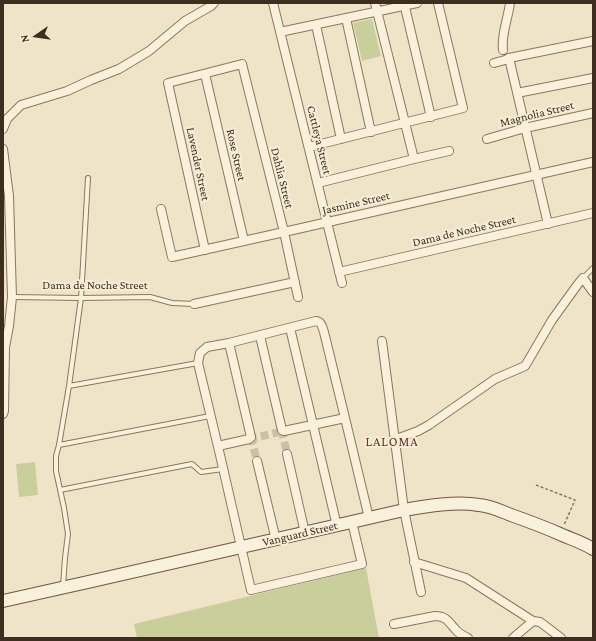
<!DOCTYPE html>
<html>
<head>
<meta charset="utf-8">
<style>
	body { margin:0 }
	#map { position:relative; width:596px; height:641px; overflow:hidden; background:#f0e4c8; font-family:"Crimson Pro",serif }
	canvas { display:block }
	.frame { position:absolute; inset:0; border:4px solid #3d2e20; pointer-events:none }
	.north { position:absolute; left:16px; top:16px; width:40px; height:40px; -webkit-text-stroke:3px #f7eed8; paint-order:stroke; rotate:257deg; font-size:11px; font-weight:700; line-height:16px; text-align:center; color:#3d2e20 }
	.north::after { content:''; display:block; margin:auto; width:14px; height:18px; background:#3d2e20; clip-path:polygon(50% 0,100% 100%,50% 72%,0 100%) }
</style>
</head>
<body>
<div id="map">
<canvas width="596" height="641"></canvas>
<div class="frame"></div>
<div class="north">N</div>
</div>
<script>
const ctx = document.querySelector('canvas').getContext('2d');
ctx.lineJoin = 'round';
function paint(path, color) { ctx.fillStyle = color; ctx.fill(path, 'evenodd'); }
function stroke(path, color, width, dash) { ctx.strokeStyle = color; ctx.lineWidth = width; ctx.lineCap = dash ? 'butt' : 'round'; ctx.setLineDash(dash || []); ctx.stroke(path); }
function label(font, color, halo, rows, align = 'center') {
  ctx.font = font + ' "Crimson Pro",serif'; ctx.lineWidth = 4; ctx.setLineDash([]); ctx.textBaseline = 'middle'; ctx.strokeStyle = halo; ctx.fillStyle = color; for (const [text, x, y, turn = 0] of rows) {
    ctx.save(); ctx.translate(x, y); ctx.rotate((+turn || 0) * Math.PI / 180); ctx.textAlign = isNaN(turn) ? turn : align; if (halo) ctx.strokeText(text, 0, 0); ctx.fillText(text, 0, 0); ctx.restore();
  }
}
paint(new Path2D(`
	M372,19l9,37 -19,5 -9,-38z
	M35,462l3,33 -19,2 -3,-33z
	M366,568l13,70h-242l-3,-14z`), '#c9cf9b');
stroke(new Path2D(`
	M282,430l5,24
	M251,437l6,24
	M249,439l35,-8`), '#ccc0a6', 8, [8, 4]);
const lane = new Path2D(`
	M583,278l10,-10
	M12,297l69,1 69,-1 22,6 22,1
	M69,386l129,-23
	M59,445l151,-29
	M60,490l132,-26 9,8 22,-3
	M63,586l2,-28 3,-24 -4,-26 -8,-37v-15l3,-11 10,-59 12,-88 7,-120`);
const street = new Path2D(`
	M273,3l69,280
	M375,3l39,156
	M404,3l27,114
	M346,18l25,114
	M316,25l25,114
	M280,32l137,-29
	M503,50c-2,-16 5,-31 7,-47
	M509,58l39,166
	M494,63l11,-3 4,-2 84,-17
	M205,74l39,167
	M517,93l76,-15
	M3,129l4,-10 14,-14 46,-14 24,-11 28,-11 30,-18 36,-30 26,-15 3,-3
	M487,139l38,-11 68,-15
	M309,147l154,-39 -25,-105
	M3,149l6,47 3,101 -3,29 -4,21 -1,64 -1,3
	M318,183l96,-24 35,-8
	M161,209l11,48 112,-25 309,-70
	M205,250l-37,-167 74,-19 42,168 14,65
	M339,272l254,-59
	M194,304l101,-22
	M290,328l47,198
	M260,336l22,94
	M382,341l22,169 17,82
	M229,343l22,94
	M284,431l61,-13
	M394,440l24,-9 11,-6 66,-46 30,-13 6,-10 21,-36 26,-36 5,-6 10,14
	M218,446l31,-7
	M287,454l18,79
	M257,461l19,79
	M352,522l10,42 -111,26 -31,-135 -22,-92 2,-10 7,-6 22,-4 87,-22c6,1 6,6 8,11l21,86 24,100
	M414,562l52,16 67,43 7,1 21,16
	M394,624l41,-8c12,0 14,7 21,14 3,4 8,6 12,8
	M513,638l20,-17`);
const secondary = new Path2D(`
	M3,601l85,-19 316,-72c23,-4 52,-9 75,-5 12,1 22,6 32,10 17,6 33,12 49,19 11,5 22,8 33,15`);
stroke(lane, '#8d765c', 6);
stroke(street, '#8d765c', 10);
stroke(secondary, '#6f573f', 14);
stroke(new Path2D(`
	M536,485l39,15 -11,25`), '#8d765c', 1.5, [3, 2]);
stroke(lane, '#faf1dc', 4);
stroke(street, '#faf1dc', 8);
stroke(secondary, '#faf1dc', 12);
label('12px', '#3d2e20', '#f7eed8', [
	["Magnolia Street",537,114,-14],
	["Cattleya Street",319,140,76],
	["Rose Street",236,155,77],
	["Lavender Street",198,164,78],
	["Dahlia Street",282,178,76],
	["Jasmine Street",356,203,-13],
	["Dama de Noche Street",464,231,-13],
	["Dama de Noche Street",95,285],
	["Vanguard Street",300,534,-13]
]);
ctx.letterSpacing = '1px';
label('13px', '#6b2e1e', '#f7eed8', [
	["LALOMA",392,442]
]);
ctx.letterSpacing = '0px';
</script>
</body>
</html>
